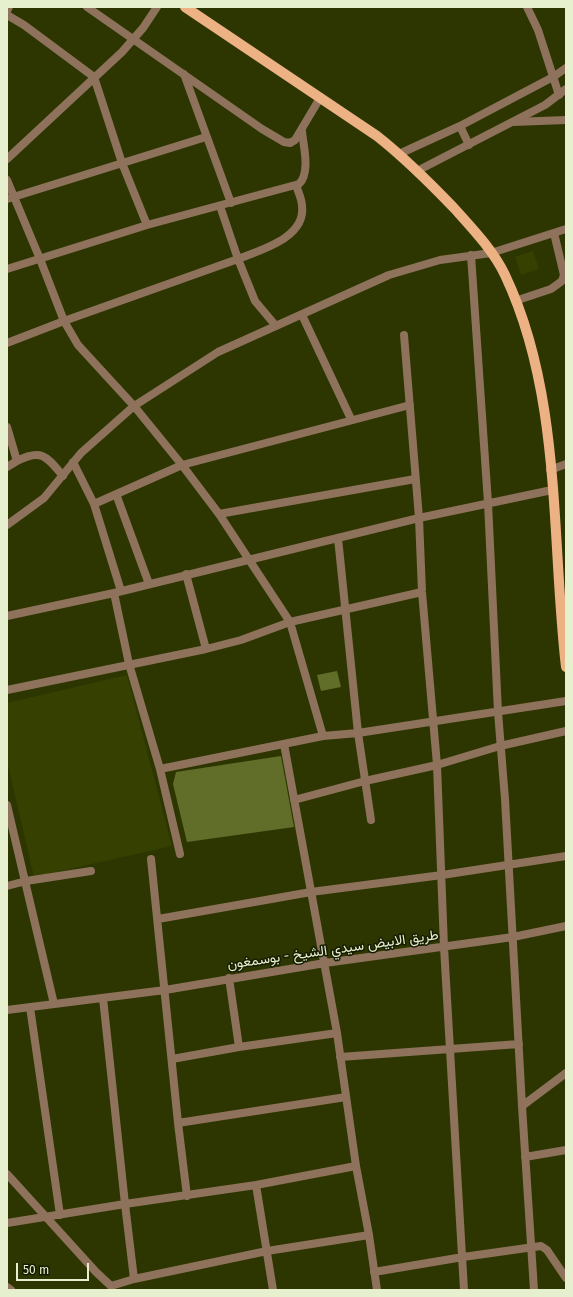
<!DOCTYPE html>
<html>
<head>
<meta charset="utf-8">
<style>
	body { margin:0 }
	#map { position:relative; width:573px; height:1297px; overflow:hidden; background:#2d3600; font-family:"Fira Sans",sans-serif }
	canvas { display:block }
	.frame { position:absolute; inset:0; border:8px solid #e7f0ce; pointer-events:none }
	.scale { position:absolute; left:16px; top:1263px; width:73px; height:18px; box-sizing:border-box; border:2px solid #e7f0ce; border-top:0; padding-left:5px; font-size:12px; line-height:14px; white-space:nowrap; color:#e7f0ce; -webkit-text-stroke:3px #161c02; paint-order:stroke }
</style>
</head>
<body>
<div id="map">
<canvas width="573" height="1297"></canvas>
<div class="frame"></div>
<div class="scale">50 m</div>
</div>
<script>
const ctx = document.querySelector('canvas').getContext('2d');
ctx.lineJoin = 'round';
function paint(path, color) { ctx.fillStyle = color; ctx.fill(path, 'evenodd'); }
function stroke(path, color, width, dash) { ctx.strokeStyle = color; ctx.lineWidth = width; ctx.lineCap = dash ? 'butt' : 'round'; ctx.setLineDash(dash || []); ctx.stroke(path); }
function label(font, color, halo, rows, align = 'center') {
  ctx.font = font + ' "Fira Sans",Vazirmatn,sans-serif'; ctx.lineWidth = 3; ctx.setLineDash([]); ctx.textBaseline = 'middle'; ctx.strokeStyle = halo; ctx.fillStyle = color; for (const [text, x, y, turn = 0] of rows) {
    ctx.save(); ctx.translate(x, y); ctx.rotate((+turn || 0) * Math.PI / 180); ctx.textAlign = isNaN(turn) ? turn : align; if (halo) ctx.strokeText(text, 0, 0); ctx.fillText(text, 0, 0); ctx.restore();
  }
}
paint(new Path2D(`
	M533,251l6,18 -18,6 -6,-18z
	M127,675l45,171 -138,31 -27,-116v-58z`), '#364000');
paint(new Path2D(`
	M337,671l4,16 -20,4 -4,-16z
	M281,756l13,71 -107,15 -14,-58 3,-12z`), '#606e2a');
stroke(new Path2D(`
	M87,7l175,122 22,13 6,1 5,-3 25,-42
	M527,7l11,23 21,65
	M7,11l2,-4
	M7,15l17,10 70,52 28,86 25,62 -140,44
	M184,74l47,129
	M513,122l53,-2
	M7,159l115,-107 21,-24 14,-21
	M7,180l33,79 24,62 14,24 56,61 48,59 37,49 71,108 33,114
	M7,199l199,-62
	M147,225l152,-41c12,-12 4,-39 3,-53
	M471,255l17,248 10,209 7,87 17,307 12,184
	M515,301l36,-12 11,-8 2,-6 -10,-42
	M302,315l49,104
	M276,326l-21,-25 -17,-42c22,-9 68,-21 64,-53 0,-7 -4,-14 -6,-21
	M404,335l15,183 3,74 15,173 7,182 20,343
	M7,343l57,-22 174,-62 -18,-53
	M7,427l10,34 -10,6
	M17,461c25,-13 30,-4 46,15
	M73,462l21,42 27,87
	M550,470l16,-6
	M116,494l33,90
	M94,504l88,-39 228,-60
	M219,514l196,-35
	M7,525l37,-27 37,-45 53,-47 84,-54 171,-77 51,-15 51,-7 75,-24
	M338,538l20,195 13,87
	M186,574l20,75
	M7,616l107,-23
	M7,690l199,-41 35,-9 49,-18 132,-30
	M284,744l53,289 19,133 13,69 8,55
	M160,769l163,-33 35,-3 208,-32
	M294,800l71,-19 72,-16 63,-19 66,-15
	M7,805l47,199
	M180,854l-20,-85 -31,-105 -15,-71 305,-75 133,-28
	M151,859l27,264 9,73
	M7,886l19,-5 65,-10
	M158,919l153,-27 131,-17 124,-19
	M229,978l10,69
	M30,1007l30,208
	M7,1010l158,-20 160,-27 188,-26 53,-11
	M340,1057l179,-13
	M172,1059l67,-12 98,-14
	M522,1106l44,-33
	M178,1123l168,-26
	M525,1157l41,-7
	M7,1174l89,98 15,14 23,-7 133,-28 102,-16
	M256,1185l17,105
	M7,1223l118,-19 -22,-206
	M374,1272l89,-15 78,-11 6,4 19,28
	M134,1279l-9,-75 131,-19 100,-19`), '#8e725c', 8);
stroke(new Path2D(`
	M460,126l9,19
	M399,154l61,-28 93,-49 13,-9
	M417,171l128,-66 21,-16
	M7,1287l4,3`), '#8e725c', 8);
stroke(new Path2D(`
	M185,7l192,129c28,22 52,46 77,72 18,20 39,42 51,67 57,120 46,263 61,392`), '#ecb284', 10);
label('14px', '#e7f0ce', '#161c02', [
	["طريق الابيض سيدي الشيخ - بوسمغون",333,950,-8]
]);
</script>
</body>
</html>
